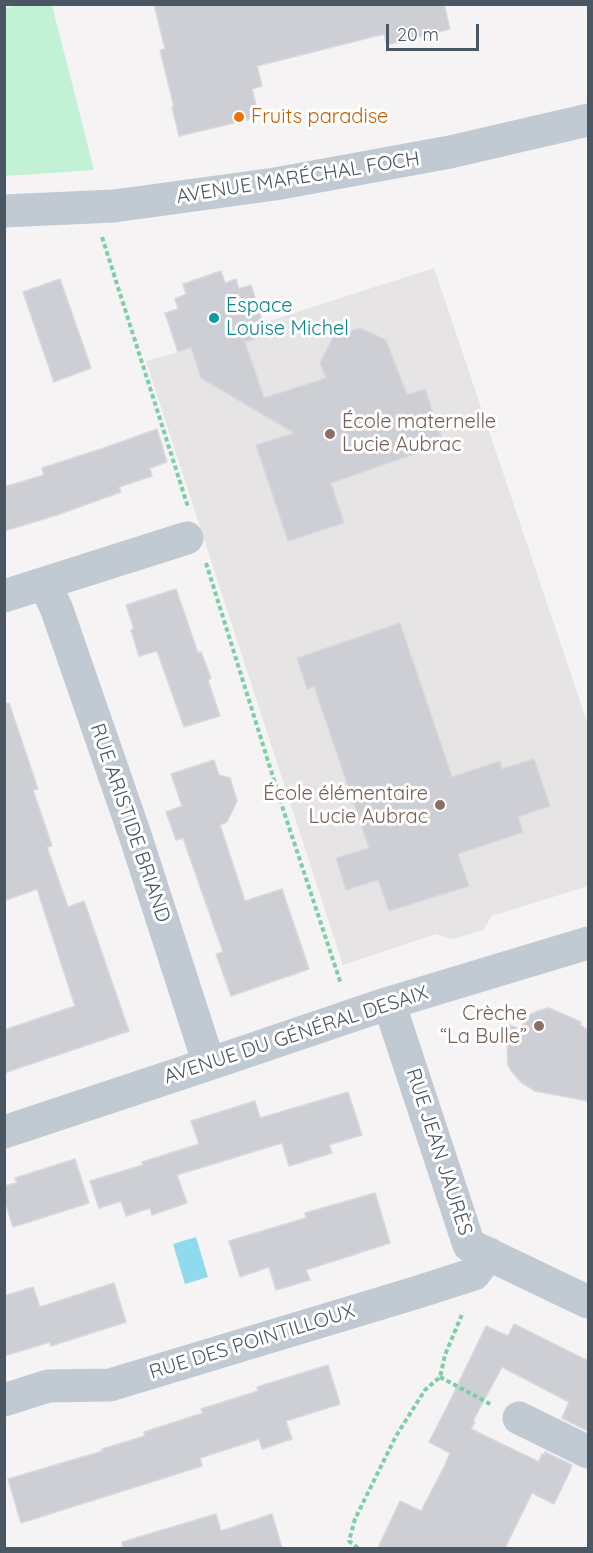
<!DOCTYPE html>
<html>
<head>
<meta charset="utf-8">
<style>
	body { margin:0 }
	#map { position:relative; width:593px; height:1553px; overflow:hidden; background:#f5f3f3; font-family:Quicksand,sans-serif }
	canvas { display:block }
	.frame { position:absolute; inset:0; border:6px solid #4a5661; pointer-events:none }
	.scale { position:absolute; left:386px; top:24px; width:93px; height:27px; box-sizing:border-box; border:3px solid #4a5661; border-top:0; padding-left:8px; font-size:18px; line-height:21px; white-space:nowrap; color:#4a5661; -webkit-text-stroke:4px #fff; paint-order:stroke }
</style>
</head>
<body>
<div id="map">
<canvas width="593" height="1553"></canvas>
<div class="frame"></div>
<div class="scale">20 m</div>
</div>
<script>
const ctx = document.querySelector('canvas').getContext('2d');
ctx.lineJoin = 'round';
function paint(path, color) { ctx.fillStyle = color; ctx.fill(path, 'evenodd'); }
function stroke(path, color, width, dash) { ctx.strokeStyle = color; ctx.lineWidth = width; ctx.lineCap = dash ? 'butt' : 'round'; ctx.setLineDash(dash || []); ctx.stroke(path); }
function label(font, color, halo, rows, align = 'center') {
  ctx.font = font + ' Quicksand,sans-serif'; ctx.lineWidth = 6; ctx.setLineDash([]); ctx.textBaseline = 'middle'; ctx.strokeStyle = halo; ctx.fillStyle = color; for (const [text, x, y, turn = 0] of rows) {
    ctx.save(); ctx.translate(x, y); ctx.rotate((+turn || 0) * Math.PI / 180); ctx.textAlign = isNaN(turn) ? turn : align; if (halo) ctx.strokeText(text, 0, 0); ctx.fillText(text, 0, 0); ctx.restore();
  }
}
paint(new Path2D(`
	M434,268l154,457v161l-96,30 -9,14 -30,9 -17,-5 -93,31 -197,-604 32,-9 -13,-39 13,-4 -3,-10 11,-5 -3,-10 38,-13 4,12 11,-4 3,10 12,-4 12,38z`), '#e6e4e5');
paint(new Path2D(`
	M20,4l32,1 42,165 -89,6v-168z`), '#c3f1d5');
paint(new Path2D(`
	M196,1237l12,40 -23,7 -12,-40z`), '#90daee');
const building = new Path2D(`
	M154,4h290l6,25 -63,16 -3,-11 -127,32 5,20 -10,3 7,28 -80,19 -7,-29h2l-14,-57 5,-1z
	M221,271l4,12 11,-4 3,10 12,-4 12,38 -11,4 3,12 -10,3 19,56 62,-20 -6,-15 13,-26 27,-9 26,12 21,55 18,-6 16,48 -24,8 3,7 -89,31 13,40 -56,18 -32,-96 38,-12 -93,-55 -10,-31 -13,5 -13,-39 13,-4 -3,-10 11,-5 -3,-10z
	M60,279l31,89 -37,14 -31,-90z
	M157,429l10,33 -17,6 2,8 -33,11 2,5 -64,23 -53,16v-44l40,-12 -2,-7 65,-21z
	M176,589l22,64 3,-1 10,26 -3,2 12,36 -36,11 -27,-76 -18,5 -8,-26 3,-1 -8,-24z
	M400,623l52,154 48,-16 2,8 32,-10 16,47 -32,11 5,15 -65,22 11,32 -80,25 -11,-31 -32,10 -10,-32 33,-10 -55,-162 -7,3 -10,-31z
	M9,703l29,86 -5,1 19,56 -5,1 21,60 16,-6 45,130 -125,42v-43l71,-24 -38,-117 -33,12v-197z
	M214,760l5,15 11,3 7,23 -10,21 -7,3 25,76 37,-12 27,80 -78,27 -15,-42 7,-2 -40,-114 -7,2 -10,-28 16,-6 -11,-32z
	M549,1008l32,14 -1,3 8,5v71l-53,-10 -13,-8 -10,-11 -4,-7 -1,-19 3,-21 9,4 12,-15 9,-4z
	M348,1092l14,43 -33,10 3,8 -43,13 -7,-23 -105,32 10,28 -35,12 -2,-7 -24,8 -5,-15 -22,7 -9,-27 53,-16 -1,-3 57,-18 -8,-23 64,-20 5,17z
	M75,1159l14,44 -76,24 -9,-29v-12l13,-3 -2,-5z
	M375,1193l15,50 -84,27 4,10 -34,10 -7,-23 -29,10 -11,-36 77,-23 -1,-5z
	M114,1283l12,39 -75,24 -1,-4 -46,14v-60l29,-9 7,20z
	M514,1324l72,36 2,-4v75l-26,-13 7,-16 -67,-35 -29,54 2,1 -4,7 68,33 3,-8 2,1 1,-3 27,13 -2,3 1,1 -17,35 -22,-11 -27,55h-127l22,-47 21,10 24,-46 5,-12 -21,-11 18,-35 39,-81 22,10z
	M328,1365l12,39 -54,17 6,18 -30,10 -3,-10 -59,19 2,8 -181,57 -13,-44 95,-28 -1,-2 43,-13 -1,-4 59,-19 -2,-4 57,-18 -1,-4z
	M216,1514l5,17 51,-17 10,34h-159l-1,-6z`);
paint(building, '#cdcfd5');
stroke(building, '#d7d9de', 1.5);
stroke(new Path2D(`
	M102,237l86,270
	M206,563l78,249 57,172
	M440,1377l52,28
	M358,1548l-9,-7 6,-22 41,-83 29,-46 15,-13 5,-22 18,-43`), '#7ad0a6', 4, [4.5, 3]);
stroke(new Path2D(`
	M4,211l110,-5 161,-22 175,-32 138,-32
	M45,584l12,26 79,228 73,226
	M4,596l183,-58
	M389,1003l80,242 119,57
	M4,1132l205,-68 180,-61 199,-60
	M4,1400l44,-14 62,-1 308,-93 56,-18 15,-20
	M519,1418l69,34`), '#c1cad2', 33);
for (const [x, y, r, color] of [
	[239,117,6,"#e8710a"],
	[214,318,6,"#0f9aa8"],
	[330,434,6,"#8d6e63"],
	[440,805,6,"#8d6e63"],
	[539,1026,6,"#8d6e63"]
]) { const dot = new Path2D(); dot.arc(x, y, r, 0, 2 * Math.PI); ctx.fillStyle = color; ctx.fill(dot); stroke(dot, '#fff', 2); }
label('20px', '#c56008', '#fff', [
	["Fruits paradise",251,117]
], 'left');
label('20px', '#4a5661', '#fff', [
	["AVENUE MARÉCHAL FOCH",298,178,-9],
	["RUE ARISTIDE BRIAND",130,823,71],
	["AVENUE DU GÉNÉRAL DESAIX",296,1035,-18],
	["RUE JEAN JAURÈS",439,1152,72],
	["RUE DES POINTILLOUX",252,1342,-17]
]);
label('20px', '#0d838f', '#fff', [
	["Espace",226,306],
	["Louise Michel",226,329]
], 'left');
label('20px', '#785e54', '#fff', [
	["École maternelle",342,422,"left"],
	["Lucie Aubrac",342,445,"left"],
	["École élémentaire",428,794],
	["Lucie Aubrac",428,817],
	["Crèche",527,1014],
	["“La Bulle”",527,1037]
], 'right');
</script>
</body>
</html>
